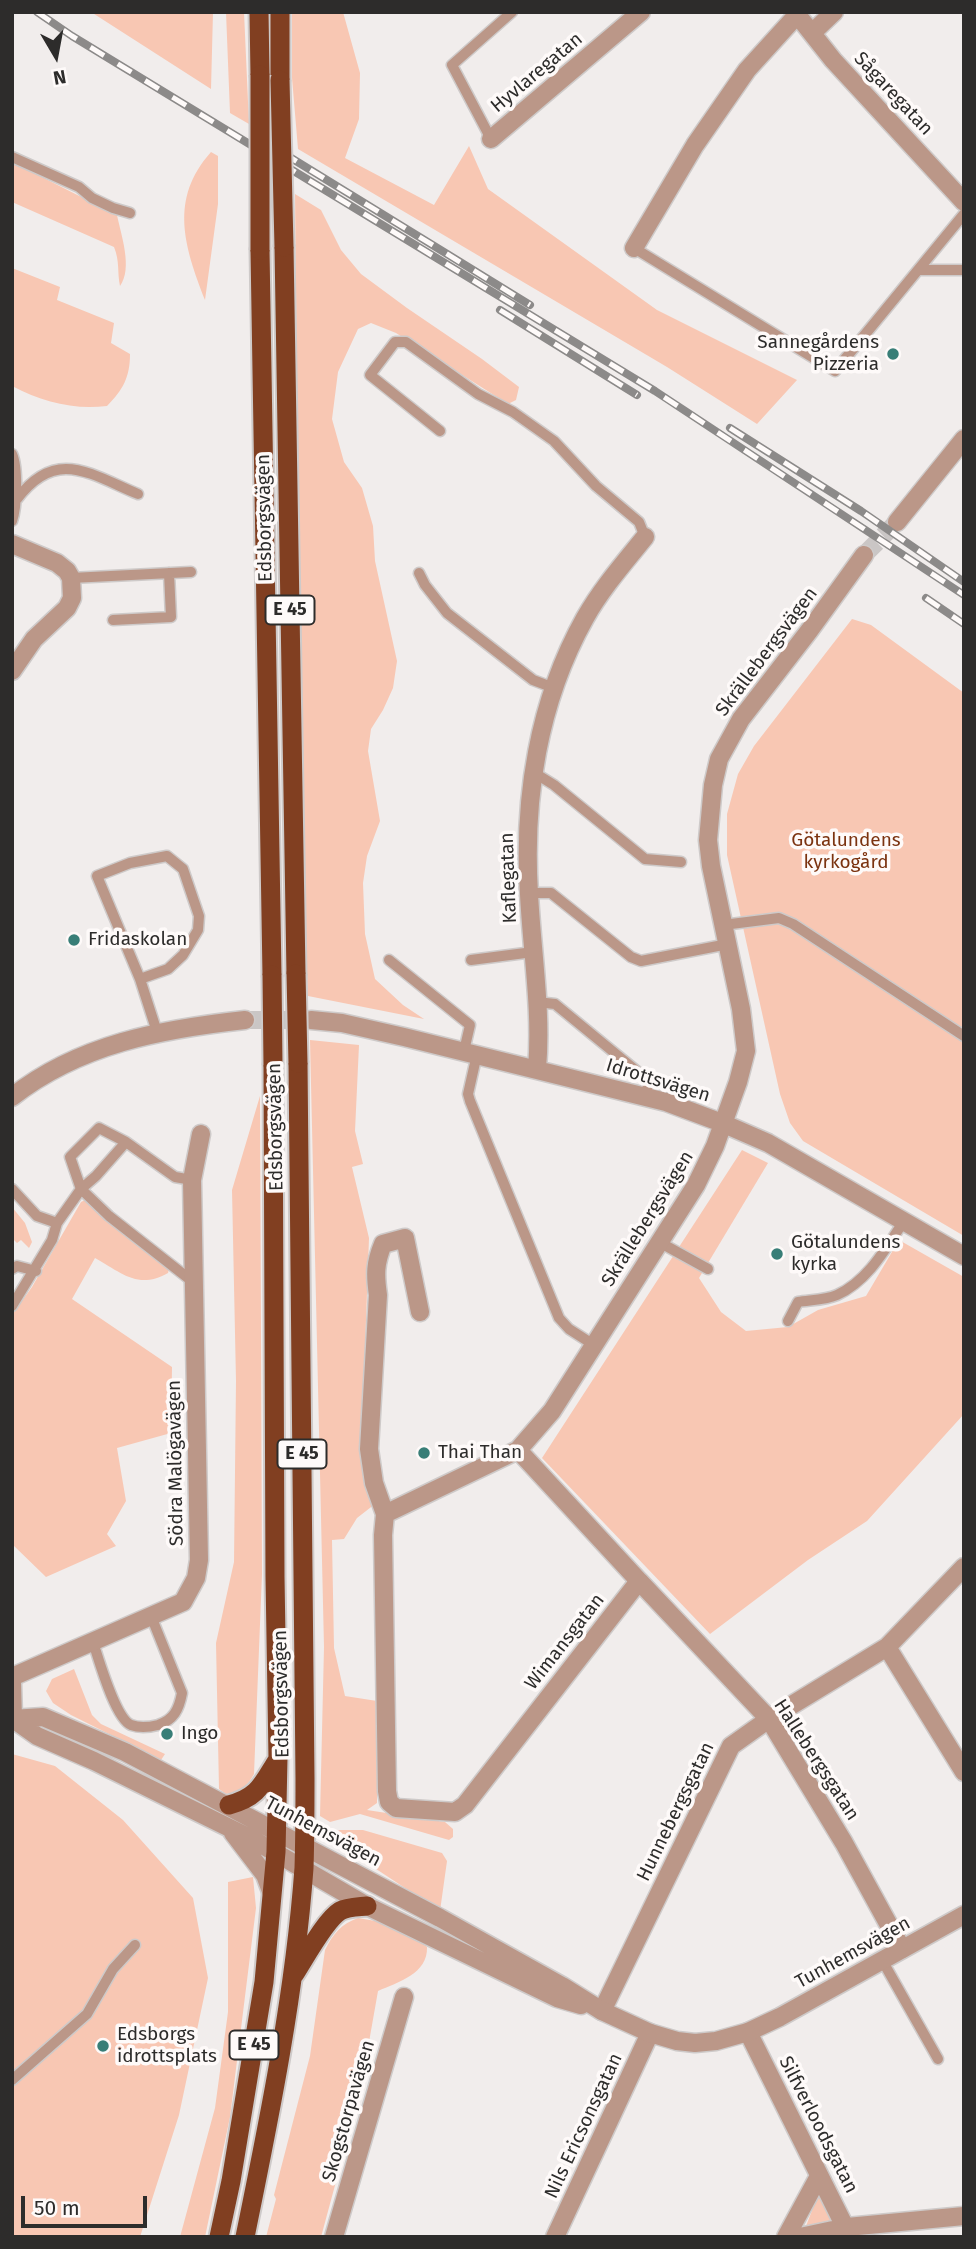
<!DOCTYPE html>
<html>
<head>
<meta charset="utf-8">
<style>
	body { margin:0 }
	#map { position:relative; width:976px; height:2249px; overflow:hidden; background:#f1edec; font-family:"Fira Sans",sans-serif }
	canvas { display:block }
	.frame { position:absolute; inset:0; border:14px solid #2d2c2b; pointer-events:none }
	.north { position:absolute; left:21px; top:21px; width:70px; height:70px; -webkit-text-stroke:5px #fefaf9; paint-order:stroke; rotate:170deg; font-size:19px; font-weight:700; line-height:28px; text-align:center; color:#2d2c2b }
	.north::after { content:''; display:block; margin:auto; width:24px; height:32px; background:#2d2c2b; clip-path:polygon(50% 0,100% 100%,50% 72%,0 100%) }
	.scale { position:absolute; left:21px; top:2196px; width:126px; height:32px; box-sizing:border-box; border:4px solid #2d2c2b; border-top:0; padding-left:9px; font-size:21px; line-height:24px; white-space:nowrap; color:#2d2c2b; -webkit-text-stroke:5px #fefaf9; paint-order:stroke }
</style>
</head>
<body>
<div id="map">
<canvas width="976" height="2249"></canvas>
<div class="frame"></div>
<div class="north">N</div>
<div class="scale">50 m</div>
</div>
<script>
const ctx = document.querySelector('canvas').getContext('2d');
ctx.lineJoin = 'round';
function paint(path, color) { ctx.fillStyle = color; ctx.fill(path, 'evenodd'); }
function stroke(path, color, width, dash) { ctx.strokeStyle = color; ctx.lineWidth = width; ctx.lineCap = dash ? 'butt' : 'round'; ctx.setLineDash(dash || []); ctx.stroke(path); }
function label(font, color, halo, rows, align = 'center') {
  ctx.font = font + ' "Fira Sans",sans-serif'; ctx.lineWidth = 7; ctx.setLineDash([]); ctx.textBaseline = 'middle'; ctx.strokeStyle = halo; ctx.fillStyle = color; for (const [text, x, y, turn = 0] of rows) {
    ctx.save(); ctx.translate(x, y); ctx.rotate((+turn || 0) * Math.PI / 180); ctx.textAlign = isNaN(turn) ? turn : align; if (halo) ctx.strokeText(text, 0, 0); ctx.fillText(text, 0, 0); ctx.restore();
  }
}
paint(new Path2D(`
	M91,12h122l-2,77z
	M226,12h18l5,112 -19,-11z
	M292,12h51l17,61 -1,46 -14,39 89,47 35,-59 19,43 169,121 140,70 -40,44 -90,-57 -369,-218 -6,-71z
	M211,152l7,4v48l-13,96c-21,-54 -36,-101 6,-148z
	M12,162l105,53c4,20 16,53 3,71 -3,-15 0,-24 -6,-39l-102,-45z
	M295,194l26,16 20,40 20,24 46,34 75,51 37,28 -3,13 -8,4 -112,-71 -25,-10 -13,6 -20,43 -6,47 12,43 18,26 11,38 2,35 22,100 -4,27 -10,22 -12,19 -3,22 12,70 -13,35 -4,27 2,51 10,45 28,26 21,14 -116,-23 -6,-132z
	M12,268l48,19 -3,13 57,23 -3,20 19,11c0,23 -7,36 -23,52 -34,4 -64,-4 -95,-20z
	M852,619l19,6 93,68v543l-161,-95 -13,-18 -10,-29 -53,-239v-41l11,-40 16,-28z
	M310,1040l49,5 -4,86 8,33 -11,3 17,71 -7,192 13,74 -18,14 -13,21 -12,1 2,108 11,48 32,5v102l-10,7 78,12 8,7v8l-4,3 -89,-26 -30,8 -10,-6 4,-169z
	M260,1096l2,478 -8,200c-7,13 -14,18 -28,20l-7,-5 -3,-146 18,-81 2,-181 -4,-191z
	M742,1150l26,13 -69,115 22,34 25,19 42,-4 30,-17 48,-14 33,-56 65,37v137l-97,107 -59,39 -98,74 -168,-176z
	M85,1200l18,18 67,48 -2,7c-30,17 -46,0 -73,-15l-23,41 100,68 -1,66 -54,15 9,53 -19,33 9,12 -70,31 -34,-33v-229l20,-28 49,-85z
	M12,1207l13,16 7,19 -3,6 -8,-8 -4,3 -5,-5z
	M74,1669l18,46 9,9 64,30 -4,6 -90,-45 -18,-12 -7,-12 6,-12z
	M12,1754l43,12 68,54 70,78 15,80 -29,137 -39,122h-128z
	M339,1830h24l79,23 5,8 -7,50 -108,-71z
	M253,1877l3,31 -26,209 -25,120h-25l35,-129 13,-96v-130z
	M358,1918l23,4 41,21 5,4c1,27 -29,35 -49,44l-18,102 -39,144h-55l10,-38 -2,-4 36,-139 15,-106c8,-16 16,-26 33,-32z
	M818,2195l19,27 -31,4z`), '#f8c7b3');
stroke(new Path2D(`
	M864,555l33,-33
	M245,1020h66`), '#cac6c5', 18, [18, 9]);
const service = new Path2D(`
	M491,139l-39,-74 60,-53
	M12,157l67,30 13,11 21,10 17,5
	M634,248l201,123 129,-157
	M918,270h46
	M440,431l-70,-56 25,-33h11l72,52 35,18 41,29 42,45 43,36 6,15
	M12,454c6,13 5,53 0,67
	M17,499c39,-52 73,-25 121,-5
	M419,573l6,12 22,28 86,67 21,8
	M71,578l120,-6
	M113,620l58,-3 -2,-44
	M533,772l21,13 91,74 36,3
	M528,893h23l80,64 10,4 87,-17
	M723,925l56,-7 14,6 171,112
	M389,960l81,65 -6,26
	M471,960l62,-8
	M140,979l28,-10 15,-14 15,-25 1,-14 -16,-47 -16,-13 -37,7 -33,13 43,103 17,53
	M537,1002l18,2 89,73 4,9 -3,11
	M477,1054l-9,40 2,7 89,217 10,11 25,16
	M126,1142l-30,34 -15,13 28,27 79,62 7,-1
	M12,1189l25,27 20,7
	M659,1242l49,27
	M12,1269l5,-3 19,5
	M12,1306l40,-66 5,-17 24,-34 -11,-32 29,-29 27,14 49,35 17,3
	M788,1321l10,-19c12,-2 28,-2 39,-7 31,-14 49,-47 67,-74
	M93,1642c6,18 22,76 38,83 8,3 19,2 27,0 16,-5 21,-16 24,-32l-31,-77
	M882,1960l56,99
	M12,2080l75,-66 26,-45 22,-24`);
const minor = new Path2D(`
	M795,12l38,48 131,142
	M812,33l22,-21
	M491,139l150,-127
	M634,248l61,-103 52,-75 50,-55
	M897,522l67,-83
	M12,544l45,19 10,8 4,7 1,20 -5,10 -33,31 -22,32
	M311,1020l31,3 62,14 262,65 56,21 46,20 196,113
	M537,1069c5,-58 -5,-116 -8,-175 -6,-95 9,-192 56,-276 17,-30 39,-55 60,-81
	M12,1097c67,-53 150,-68 233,-77
	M518,1450l121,131 -174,224 -10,7 -59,-4 -7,-6 -2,-11 -4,-256 2,-21 133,-64 34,-39 144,-226 19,-39 23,-64 8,-31 -5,-42 -30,-143 -3,-26 5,-55 6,-26 22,-40 68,-88 55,-76
	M385,1514l-11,-31 -5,-34 9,-154c-3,-20 -3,-32 5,-51l22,-6 15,74
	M639,1581l130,138 75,124 58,106
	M887,1647l77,125
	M12,1677l171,-75 13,-24 3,-18 -7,-380 9,-46
	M12,1683l1,36
	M602,2011l129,-265 38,-27 118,-72 77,-80
	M748,2032l102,205
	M334,2237l70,-240
	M555,2237l95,-204
	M786,2237l33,-61
	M800,2237l47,-10 117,-11`);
const tertiary = new Path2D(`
	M12,1719l31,-2 82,35 315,166 122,68 40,25 48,22 27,8 18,2 21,-2 32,-9 32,-15 184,-102
	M13,1719l24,17 57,25 158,78 115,67 190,92 24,7
	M233,1833l32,42 7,19`);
const trunk = new Path2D(`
	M259,12l1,63
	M280,12v68
	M284,247l12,727
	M260,250l12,725
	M229,1805c30,-8 33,-21 49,-46
	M294,1975c10,-15 31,-55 46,-64 7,-4 18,-4 27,-5
	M219,2237l12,-56 33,-199 12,-130 2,-94 -3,-181 -2,-512
	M245,2237c25,-122 50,-245 59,-369 1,-30 1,-60 1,-90l-7,-715`);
stroke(service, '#cecac9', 13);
stroke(minor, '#cecac9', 21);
stroke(tertiary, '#cecac9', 21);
stroke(trunk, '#cecac9', 23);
stroke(service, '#bb9788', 10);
stroke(minor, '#bb9788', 18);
stroke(tertiary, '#bb9788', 18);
stroke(trunk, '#813f21', 19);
const rail = new Path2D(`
	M37,12l35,24 583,355 309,204
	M283,153l247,152
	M500,310l137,85
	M730,428l131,83 103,71
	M926,598l38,26`);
stroke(rail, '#8c8a89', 8);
stroke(rail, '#fefaf9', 5, [16]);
const trunkBridge = new Path2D(`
	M280,80l4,167
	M260,250v-175
	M296,974l2,89
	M272,975l1,90`);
stroke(trunkBridge, '#cecac9', 23, []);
stroke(trunkBridge, '#813f21', 19);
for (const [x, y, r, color] of [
	[893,354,7,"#387e77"],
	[74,940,7,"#387e77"],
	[777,1254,7,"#387e77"],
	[424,1453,7,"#387e77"],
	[167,1734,7,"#387e77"],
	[103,2046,7,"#387e77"]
]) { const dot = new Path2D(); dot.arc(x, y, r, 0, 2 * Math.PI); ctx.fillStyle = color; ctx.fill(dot); stroke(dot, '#fefaf9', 2.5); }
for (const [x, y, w] of [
	[290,610,49],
	[302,1454,49],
	[254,2045,49]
]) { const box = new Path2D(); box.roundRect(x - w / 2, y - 14.5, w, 29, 5); ctx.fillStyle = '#fefaf9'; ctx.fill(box); stroke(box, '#2d2c2b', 2); }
label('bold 18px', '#2d2c2b', null, [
	["E 45",290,610],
	["E 45",302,1454],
	["E 45",254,2045]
]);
label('19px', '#2d2c2b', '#fefaf9', [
	["Hyvlaregatan",537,73,-40],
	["Sågaregatan",893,94,47],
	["Edsborgsvägen",265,518,-91],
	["Skrällebergsvägen",767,652,-53],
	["Kaflegatan",509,878,-92],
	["Idrottsvägen",658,1081,17],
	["Edsborgsvägen",276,1127,-91],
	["Skrällebergsvägen",648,1219,-58],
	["Södra Malögavägen",176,1463,-91],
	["Wimansgatan",565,1642,-52],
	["Edsborgsvägen",282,1694,-91],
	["Hallebergsgatan",816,1760,57],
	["Hunnebergsgatan",676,1812,-64],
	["Tunhemsvägen",323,1832,28],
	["Tunhemsvägen",853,1953,-29],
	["Skogstorpavägen",349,2111,-74],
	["Silfverloodsgatan",818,2125,63],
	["Nils Ericsonsgatan",584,2126,-65]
]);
label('19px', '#2d2c2b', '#fefaf9', [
	["Sannegårdens",879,343,"right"],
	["Pizzeria",879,365,"right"],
	["Fridaskolan",88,940],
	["Götalundens",791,1243],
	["kyrka",791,1265],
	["Thai Than",438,1453],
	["Ingo",181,1734],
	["Edsborgs",117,2035],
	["idrottsplats",117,2057]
], 'left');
label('19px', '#7b3310', '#fefaf9', [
	["Götalundens",846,841],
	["kyrkogård",846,863]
]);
</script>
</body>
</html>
